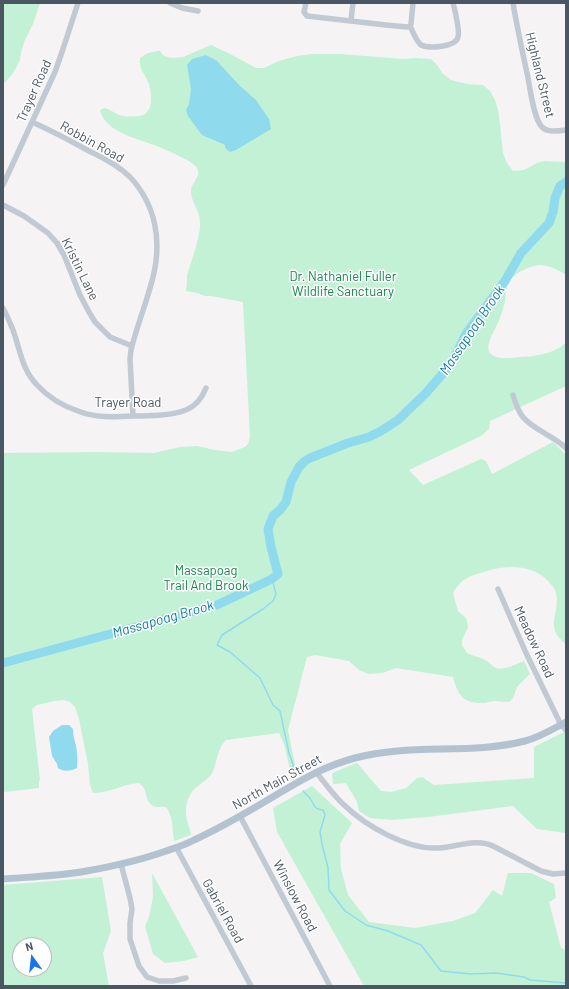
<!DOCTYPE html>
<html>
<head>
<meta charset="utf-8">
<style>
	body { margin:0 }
	#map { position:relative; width:569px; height:989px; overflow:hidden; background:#f5f3f3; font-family:Barlow,sans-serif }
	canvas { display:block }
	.frame { position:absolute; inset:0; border:4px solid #4a5661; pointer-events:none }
	.north { position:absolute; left:12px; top:937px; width:40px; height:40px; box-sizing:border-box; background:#fff; border:1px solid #b7bbc0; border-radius:50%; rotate:345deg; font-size:11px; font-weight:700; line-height:16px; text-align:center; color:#4a5661 }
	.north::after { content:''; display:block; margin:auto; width:14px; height:18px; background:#1a73e8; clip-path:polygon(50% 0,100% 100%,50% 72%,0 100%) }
</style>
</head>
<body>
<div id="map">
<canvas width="569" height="989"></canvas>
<div class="frame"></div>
<div class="north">N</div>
</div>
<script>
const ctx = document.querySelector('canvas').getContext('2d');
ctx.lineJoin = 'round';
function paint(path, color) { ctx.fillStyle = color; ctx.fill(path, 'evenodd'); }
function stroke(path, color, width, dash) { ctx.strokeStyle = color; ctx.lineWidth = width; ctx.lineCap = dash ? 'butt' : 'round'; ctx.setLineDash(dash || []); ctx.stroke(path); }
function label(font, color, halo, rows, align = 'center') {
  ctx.font = font + ' Barlow,sans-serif'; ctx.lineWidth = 3; ctx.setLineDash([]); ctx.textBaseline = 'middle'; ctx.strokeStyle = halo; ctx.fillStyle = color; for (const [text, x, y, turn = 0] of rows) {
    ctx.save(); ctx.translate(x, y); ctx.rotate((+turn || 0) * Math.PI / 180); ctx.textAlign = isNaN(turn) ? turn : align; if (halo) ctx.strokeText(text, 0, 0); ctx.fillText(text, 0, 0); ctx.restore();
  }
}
paint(new Path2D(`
	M3,3h37l-7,21 -8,16 -4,12 -1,8 -4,8 -5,8 -8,8z
	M211,45l19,9 26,14h8l15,-7 18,-5 15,-2h28l63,5 12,-1 16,1 7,7 4,7 9,7 16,4 16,1 7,6 5,9 3,10 2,14 3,29 4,10 6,8 11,-1 13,-7 7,-2 22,1v113c-5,-4 -18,-10 -25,-10 -11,0 -29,9 -33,19 -3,7 -2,15 -4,21 -2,9 -6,18 -10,26 -3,6 -9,17 -3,23 6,6 21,4 30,3 11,0 28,-3 38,-9 2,-1 5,-4 7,-6v44l-76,35 -1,8 -8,7 -72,34 14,15 58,-26 5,2 6,13 61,-32 13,13c0,10 -2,21 0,31v158c-23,-17 -5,-31 -10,-51 -1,-5 -5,-8 -8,-12 -16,-17 -41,-16 -61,-10 -16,5 -25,6 -34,22l5,18 8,7 1,3 1,6 -6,13v5l5,8c6,3 13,4 18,7 4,2 7,6 11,8 7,3 21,-4 28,-7l6,13c-5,5 -12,10 -14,16 -2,4 -2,9 -6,11 -4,2 -11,0 -15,0 -4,0 -6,1 -10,2 -21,1 -27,-7 -32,-26l-57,-9 -14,5 -13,1 -10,-4 -10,-9 -34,-6 -8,2 -19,73 9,46 -5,2 -8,-34 -5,-11 -53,7c-9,9 -8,19 -13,31 -3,7 -9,10 -15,15 -8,5 -13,18 -12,27 0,7 4,15 5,22l-17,6c-2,-13 0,-22 -8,-34 -4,-1 -10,1 -13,-1 -7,-4 -6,-12 -9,-18 -1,-2 -4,-4 -5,-5 -17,1 -28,10 -46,10l-3,-8 -2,-21 -9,-45 -4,-12 -5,-5 -6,-2 -10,1 -17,4 -5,4 8,71 -1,1v7l-35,4 -1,1v-340l94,-1 57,1 26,-6 17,-1 18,4 17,2 13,-5 3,-3 2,-8 -7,-134 -32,-6h-6l-8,-3 -11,-2c1,-6 1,-10 1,-15 4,-15 14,-40 13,-54 0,-12 -9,-18 -9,-32 1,-8 11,-14 6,-22 -3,-5 -12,-9 -18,-12 -8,-4 -16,-8 -25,-11 -18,-7 -49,-13 -54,-35l4,-2c7,1 12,7 19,8 5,1 19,1 22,-2 9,-6 6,-21 4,-30 -4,-11 -10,-13 -9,-26 7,-5 12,-7 20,-7l4,5 8,2 11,-1z
	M566,731v102l-29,-4 -24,-23 -85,11 -36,3 -22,-2 -11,-7 -2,-9 -11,-19 -13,1 -1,-11 25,-10 24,28 10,1 15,-4 11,-10 5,-1 12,8 100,-7v-31z
	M312,786l40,37 -12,21 1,25 7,26 21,27 46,6 38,-7 22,-8 18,-23 9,6 6,-23h23l23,11 2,14 -7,4 12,46 5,2v36h-202l-87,-154 -4,-24z
	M152,873l46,84 -14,4 -19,2 -12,-9 -8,-28 4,-9 4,-20z
	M102,877l9,54 -8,22 6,33h-106v-101zM20,945h24v24h-24z`), '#c3f1d5');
paint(new Path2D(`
	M206,55l11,6 22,24 17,15 13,19 2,10 -35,21 -6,2 -5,-4v-3l-23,-10 -14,-19 -2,-6 3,-6 2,-15 -4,-24 5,-6z
	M62,725h7l4,4c0,5 1,9 2,13 2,5 3,21 2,26 -5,3 -14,4 -19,0l-1,-4 -5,-8 -3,-19 4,-6z`), '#90daee');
stroke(new Path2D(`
	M272,579l4,15 -3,7 -10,8 -41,26 -5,10 13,7 30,26 13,27 7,6 9,42 4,11 1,12
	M303,791l7,7 5,9 3,2 5,1 2,5 -5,17 2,12 6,24 1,22 16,21 21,14 22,6 33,14 20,26 30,3 25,-1 28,4 6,3 36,3`), '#90daee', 1.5);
stroke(new Path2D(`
	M3,663l214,-58 55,-26 6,-5 -7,-27 -3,-18 5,-13 7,-6 6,-8 5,-20 8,-15 6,-6 5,-3 38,-15 21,-6 12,-6 17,-11 28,-27 25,-29 15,-30 39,-53 16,-28 28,-30 4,-11 2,-14 5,-12 6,-4`), '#90daee', 9);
stroke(new Path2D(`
	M170,3l12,5 16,3
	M306,3l-2,9 3,4 79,9 21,2 3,-1
	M513,3c4,24 9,47 14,70 3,13 6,45 15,54 6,6 16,4 24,3
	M351,20l2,-17
	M410,26c3,6 6,15 11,19 8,4 35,2 37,-8 2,-7 -3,-26 -5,-34
	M410,26l1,-2 2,-21
	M32,122c20,9 39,19 57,29 15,7 30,15 41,26 26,28 32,64 23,100 -6,25 -16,48 -22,73l-1,9 3,57
	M3,185l52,-113 8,-23 15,-46
	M3,205l21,11 24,17 9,10 7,12 16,40 9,17 6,10 15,15 22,9
	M3,308c4,7 7,15 10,22 7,19 9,40 24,55 11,12 26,21 41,26 17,7 36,6 54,5 17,0 38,0 54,-6 10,-4 16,-12 20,-22
	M513,395c2,7 5,15 9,21 11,14 31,19 44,32
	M498,589l28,64 35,72 5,5
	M316,772c9,11 17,23 28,33 22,21 63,45 95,43 17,-1 38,-10 54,-2l48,25 12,3 13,-1
	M240,816l90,170
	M176,847l75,139
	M121,864l9,34 2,11 -2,14v16l9,27 8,11 12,4h14l13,-3`), '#c1cad2', 5.5);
stroke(new Path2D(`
	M3,879c26,-2 52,-3 78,-7 29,-5 57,-11 85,-21 9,-3 19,-6 28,-11 26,-12 52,-27 77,-42 27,-16 53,-32 84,-40 55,-15 115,-3 170,-17 15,-4 28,-12 41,-19`), '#b3c2d1', 7);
label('13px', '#4a5661', '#fff', [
	["Highland Street",540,75,76],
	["Trayer Road",34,91,-66],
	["Robbin Road",92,142,29],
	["Kristin Lane",80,269,64],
	["Trayer Road",128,403],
	["Meadow Road",534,642,65],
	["North Main Street",277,782,-29],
	["Winslow Road",295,896,62],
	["Gabriel Road",223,911,61]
]);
label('13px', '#17864f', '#fff', [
	["Dr. Nathaniel Fuller",343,277],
	["Wildlife Sanctuary",343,292],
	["Massapoag",206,571],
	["Trail And Brook",206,586]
]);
label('italic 14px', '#0c7c9b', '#fff', [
	["Massapoag Brook",472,330,-56],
	["Massapoag Brook",163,619,-16]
]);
</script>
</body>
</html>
